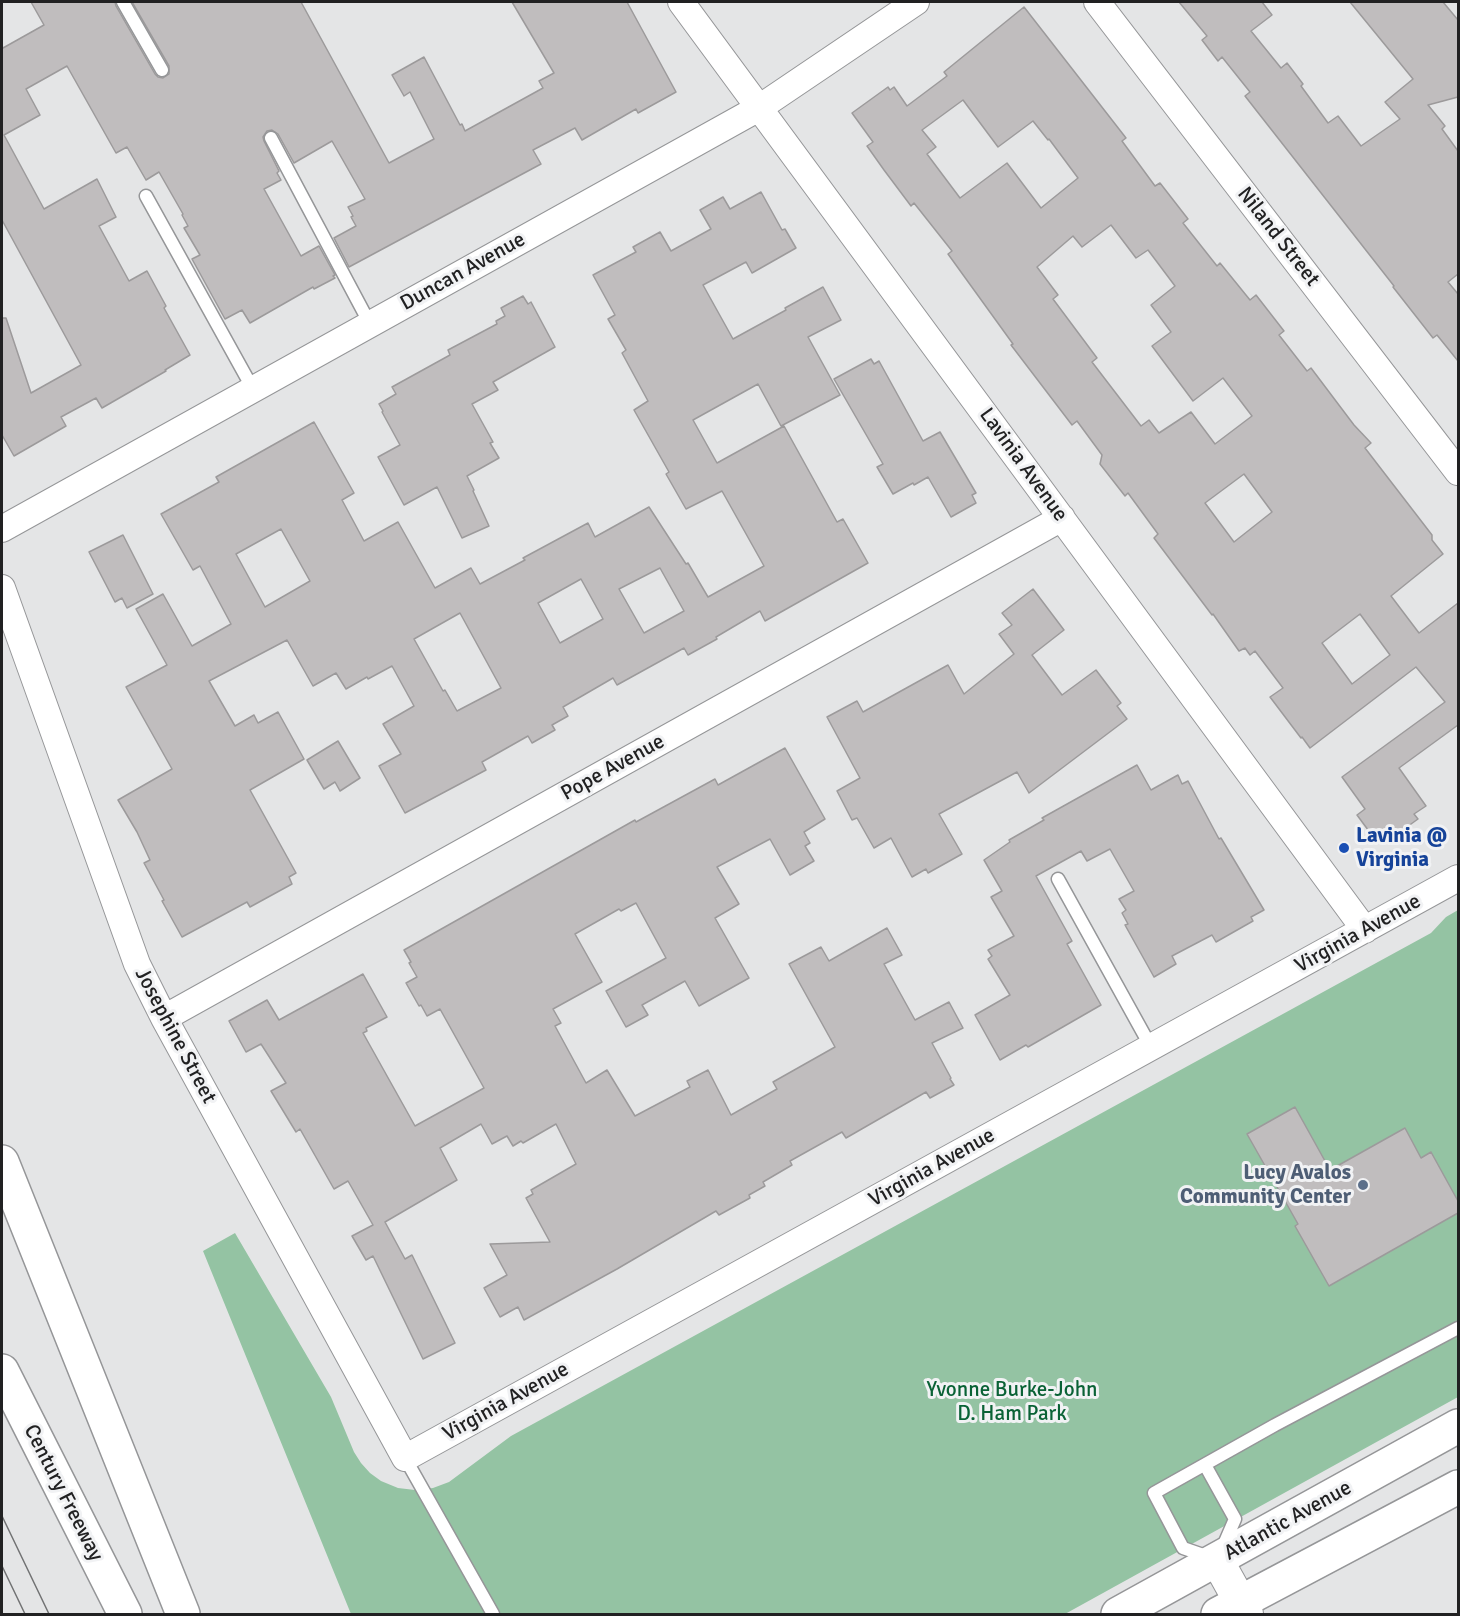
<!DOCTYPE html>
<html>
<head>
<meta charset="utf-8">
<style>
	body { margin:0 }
	#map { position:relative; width:1460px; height:1616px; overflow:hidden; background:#e4e5e6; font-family:Signika,sans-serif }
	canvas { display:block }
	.frame { position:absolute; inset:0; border:3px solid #212122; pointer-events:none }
</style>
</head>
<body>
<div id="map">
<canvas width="1460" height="1616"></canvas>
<div class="frame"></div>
</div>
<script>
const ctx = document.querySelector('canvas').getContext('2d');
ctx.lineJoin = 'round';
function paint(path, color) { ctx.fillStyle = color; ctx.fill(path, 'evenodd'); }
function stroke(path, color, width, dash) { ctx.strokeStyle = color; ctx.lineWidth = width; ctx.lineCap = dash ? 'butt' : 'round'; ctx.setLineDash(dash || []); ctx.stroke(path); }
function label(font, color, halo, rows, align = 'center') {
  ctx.font = font + ' Signika,sans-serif'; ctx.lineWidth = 6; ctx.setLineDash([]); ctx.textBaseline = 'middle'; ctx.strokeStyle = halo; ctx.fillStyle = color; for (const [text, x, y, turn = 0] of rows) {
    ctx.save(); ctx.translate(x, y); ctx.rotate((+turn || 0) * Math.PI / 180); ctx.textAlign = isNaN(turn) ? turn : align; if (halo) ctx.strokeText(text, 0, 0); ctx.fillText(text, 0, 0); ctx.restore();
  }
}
paint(new Path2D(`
	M1458,910v487l-393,217h-714l-148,-363 32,-18 96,164 23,55 7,11 9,10 11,8 17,7 17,2 18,-2 16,-6 62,-46 920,-503 15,-16z`), '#94c3a3');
const building = new Path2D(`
	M31,2h84l1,4 39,68 3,3 5,1 6,-4v-8l-37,-64h169l88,161 45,-24 -24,-47 -6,4 -12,-21 32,-18 36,68 2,-1 3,7 78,-43 -4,-7 15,-8 -42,-71h115l49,90 -38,21 -2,-4 -54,31 -7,-12 -42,22 8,14 -192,103 -15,-29 22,-12 -5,-9 2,-1 -5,-9 17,-8 -33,-58 -38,22 -16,-29 -6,-4 -5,1 -4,6 1,4 15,30 -2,2 4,7 -17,9 37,67 18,-10 16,29 -2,1 2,2 -21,11 -1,-2 -63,36 -8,-13 -17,9 -33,-60 8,-4 -16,-27 4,-2 -6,-11 1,-1 -24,-42 -13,8 -19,-33 -11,6 -49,-87 -41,23 14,26 -36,20 40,74 53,-30 19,38 -17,9 30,55 18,-10 19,35 -2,2 26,47 -25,15 1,1 -64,37 -6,-10 -35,19 5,9 -52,30 -12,-21v-117h4l25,75 50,-28 -79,-145v-174l1,2 41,-23z
	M1179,2h83l10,13 -21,16 30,37 6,-5 16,21 -2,2 27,37 10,-7 23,30 39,-27 -15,-17 28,-23 -63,-77h93l15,18v77l-30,8 17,21 -3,3 16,22v123l-10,8 10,12v67l-21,-26 -4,3 -40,-51 1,-1 -149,-190 5,-4 -28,-35 -4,4 -16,-21 5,-4z
	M1024,7l102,131 -4,3 33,45 5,-3 28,36 -5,4 34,43 3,-3 30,37 6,-5 28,36 -5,4 28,36 4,-3 43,57 17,18 -6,5 67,87v5l11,14 -52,42 28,37 39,-30v122l-59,43 27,38 -12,8 4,5 -25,18 -1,-3 -6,5 -4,-7 -8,6 -17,-23 8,-6 -23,-32 103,-75 -29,-35 -106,81 -8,-11 -1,1 -31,-41 13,-9 -28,-37 -5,4 -5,-7 -6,3 -26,-37 -1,1 -58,-77 4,-4 -30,-41 -3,3 -25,-32 2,-9 -25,-34 -5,4 -61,-80 2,-1 -65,-90 4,-3 -38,-48 -3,3 -27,-36 -17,-24 6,-4 -21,-29 36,-26 2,3 4,-3 13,19 40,-30 -3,-4zM963,100l35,47 35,-26 15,19 1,-1 29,39 -37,30 -34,-45 -47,35 -33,-44 9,-7 -14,-17zM1111,225l25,33 12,-8 27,36 -24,19 20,27 -19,14 41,55 30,-23 29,38 -37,28 -24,-32 -32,21 -10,-13 -8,6 -49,-64 5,-4 -44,-59 5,-4 -21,-28 36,-31 9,11zM1244,474l28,38 -38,30 -29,-39zM1360,614l30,41 -38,29 -30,-41z
	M761,192l21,38 3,-1 11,19 -44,25 -6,-11 -43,23 30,54 53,-29 -1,-2 38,-21 18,33 -33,17 32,58 -59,31 -23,-42 -65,36 24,43 67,-37 53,96 6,-3 25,44 -103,58 -5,-10 -44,26 1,2 -29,16 -4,-7 -67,37 -4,-7 -50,29 5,9 -16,9 3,5 -23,13 -4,-7 -46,26 4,8 -81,43 -26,-47 22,-12 -18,-30 31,-18 -22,-40 -24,13 -1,-2 -21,12 -10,-16 -23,13 -26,-46 -78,41 26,45 19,-11 4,8 20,-11 26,47 -54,31 46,83 -7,4 3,7 -42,23 -3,-5 -65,35 -20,-36 2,-1 -20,-37 6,-3 -13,-28 -19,-32 54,-31 -46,-82 41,-22 -31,-56 27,-15 29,52 39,-22 -31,-58 -7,4 -32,-56 58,-32 -3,-5 98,-55 40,71 -12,7 22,41 34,-19 37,66 36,-20 9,16 45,-24 -2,-2 65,-35 7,14 54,-30 37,57 2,-1 20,34 56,-31 -42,-75 -36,18 -20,-35 3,-2 -35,-62 14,-9 -26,-48 4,-3 -18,-31 7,-4 -22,-40 43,-23 -3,-5 27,-15 11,19 40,-22 -11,-19 23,-13 7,12zM281,529l29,52 -45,26 -29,-53zM660,568l24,43 -40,22 -25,-44zM581,579l22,40 -43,24 -22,-40zM460,613l41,75 -44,23 -12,-21 -2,1 -29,-52z
	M523,296l5,8 3,-2 24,45 -62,35 5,8 -26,14 21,38 -3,1 9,15 -32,18 7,14 -1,1 16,35 -27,12 -25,-51 -33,18 -26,-48 22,-12 -18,-33 1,-1 -4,-7 17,-10 -4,-7 58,-32 -2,-5 49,-26 -1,-3 9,-5 -4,-8z
	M871,359l3,5 5,-3 44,80 17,-9 36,61 -4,2 4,8 -25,14 -23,-40 -14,8 -1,-2 -20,11 -16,-27 6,-3 -49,-85z
	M123,535l30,59 -26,14 -5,-10 -7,4 -26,-50z
	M1033,589l31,41 -32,25 30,40 34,-25 25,33 -4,3 10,13 -98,74 -12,-21 -78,42 23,40 -34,19 -2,-4 -14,8 -21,-39 -17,10 -17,-30 -5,2 -15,-29 23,-13 -33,-61 30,-16 6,11 85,-47 16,29 50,-40 -15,-20 13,-9 -10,-12z
	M338,741l22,37 -20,13 -5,-9 -11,7 -17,-29z
	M785,748l40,71 -21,13 6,11 -5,3 9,15 -24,14 -20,-36 -53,28 22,37 -24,14 34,60 -50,28 -14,-25 -43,24 6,10 -22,12 -20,-36 60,-33 -30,-55 -15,8 -2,-2 -44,25 27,48 -49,27 8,14 -6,3 31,57 21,-13 28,46 55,-29 -3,-6 21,-11 23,45 46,-26 -4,-7 62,-35 -46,-83 32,-17 8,14 58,-33 15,27 -18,9 31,56 34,-18 14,26 -31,15 19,35 -1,1 4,6 -24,13 -4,-6 -80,46 -4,-6 -52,29 2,4 -29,17 2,4 -16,9 1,3 -31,17 -3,-4 -99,58 -93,51 -6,-13 -18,10 -16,-29 23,-13 -17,-31 60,-2 -24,-44 7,-4 -2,-4 45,-26 -20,-40 -33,19 -2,-2 -8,5 -6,-10 -15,8 -11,-20 -41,24 17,32 -72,42 20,37 7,-4 43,88 -32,16 -50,-103 -7,4 -14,-24 21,-11 -25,-44 -14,8 -34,-60 -4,3 -25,-41 15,-8 -25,-39 -15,8 -17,-31 38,-21 12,20 84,-46 24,43 -21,11 1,3 -4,2 52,93 69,-38 -44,-79 -13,7 -6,-11 -2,1 -13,-23 11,-6 -8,-14 2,-1 -7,-12 231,-130 1,2 79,-43 3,6z
	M1137,765l14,25 27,-15 4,9 6,-3 31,58 2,-1 43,72 -13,7 2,4 -37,21 -4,-7 -40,21 4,8 -22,13 -29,-52 3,-1 -6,-11 4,-3 -7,-11 15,-8 -24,-42 -23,12 -6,-10 -45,25 36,65 -5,3 34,61 -73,42 -2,-2 -26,15 -25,-45 35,-20 -22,-36 4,-3 -4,-6 26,-14 -23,-39 11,-6 -18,-31 26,-18 -1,-2 35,-20 -2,-2z
	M1295,1107l35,63 75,-42 16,30 10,-6 27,49v12l-129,73 -34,-60 3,-2 -51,-90z`);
paint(building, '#c0bdbe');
stroke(building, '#9c9a9b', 1.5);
const service = new Path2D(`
	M123,2l39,68
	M271,138l99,186
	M146,196l107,193
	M1058,879l93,168
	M405,1458l88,156
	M1205,1465l30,54 -13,30
	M1209,1557l-26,-9 -29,-55 121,-68 183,-97`);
const minor = new Path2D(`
	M681,2l684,928
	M1097,2l361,470
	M2,529l757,-421 157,-106
	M2,588l135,376 27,54 241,440 1053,-580
	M164,1018l898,-500`);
const tertiary = new Path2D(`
	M1217,1560l30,54`);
const primary = new Path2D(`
	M1118,1614l340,-188
	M1218,1614l240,-127`);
const motorway = new Path2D(`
	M2,1162l181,452
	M2,1371l123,243`);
stroke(service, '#959698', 15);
stroke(minor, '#959698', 28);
stroke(tertiary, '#959698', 34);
stroke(primary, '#959698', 36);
stroke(motorway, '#959698', 36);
stroke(service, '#fff', 12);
stroke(minor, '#fff', 26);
stroke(tertiary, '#fff', 32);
stroke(primary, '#fff', 33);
stroke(motorway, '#fff', 33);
stroke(new Path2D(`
	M2,1516l47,98
	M2,1566l23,48`), '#717273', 1.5);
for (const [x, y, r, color] of [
	[1344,848,6,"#1a4fb4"],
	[1363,1185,6,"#5c6f8a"]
]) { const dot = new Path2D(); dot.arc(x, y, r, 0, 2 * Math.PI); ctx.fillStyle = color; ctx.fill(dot); stroke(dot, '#f1f2f4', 2); }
label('21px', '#212122', '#f1f2f4', [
	["Niland Street",1278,237,52],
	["Duncan Avenue",463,272,-29],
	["Lavinia Avenue",1023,465,54],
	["Pope Avenue",613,768,-29],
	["Virginia Avenue",1358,934,-29],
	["Josephine Street",175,1036,62],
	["Virginia Avenue",932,1168,-29],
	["Virginia Avenue",506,1402,-29],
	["Century Freeway",63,1493,63],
	["Atlantic Avenue",1288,1521,-29]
]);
label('bold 21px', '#164399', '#f1f2f4', [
	["Lavinia @",1356,836],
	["Virginia",1356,860]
], 'left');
label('bold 21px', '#4e5e75', '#f1f2f4', [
	["Lucy Avalos",1351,1173],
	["Community Center",1351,1197]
], 'right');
label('21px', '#0a6236', '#f1f2f4', [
	["Yvonne Burke-John",1012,1390],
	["D. Ham Park",1012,1414]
]);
</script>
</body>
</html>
